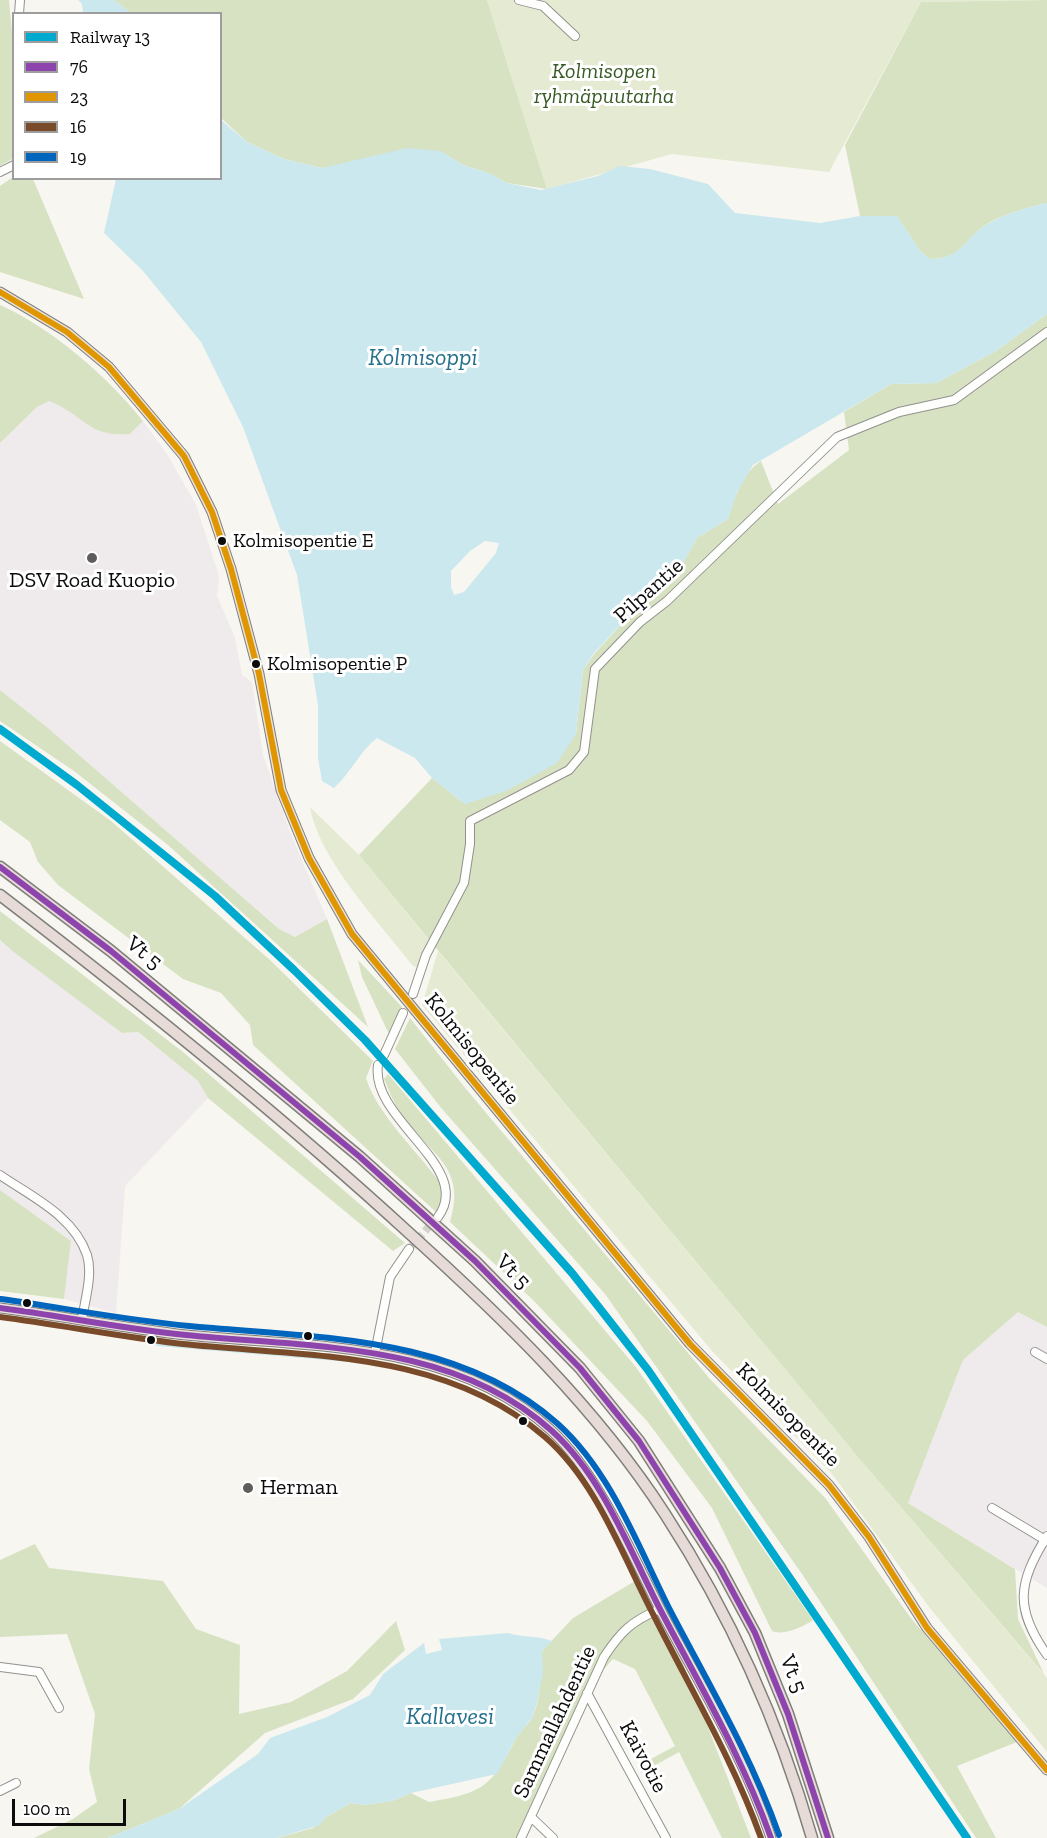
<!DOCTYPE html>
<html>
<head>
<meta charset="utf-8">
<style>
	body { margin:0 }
	#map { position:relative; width:1047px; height:1838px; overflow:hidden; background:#f8f6f0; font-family:"Zilla Slab",serif }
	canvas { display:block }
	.legend { position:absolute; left:12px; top:12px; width:210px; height:168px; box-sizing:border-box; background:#fff; border:2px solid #9d9d9d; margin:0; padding:8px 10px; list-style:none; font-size:18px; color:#0b0b0b }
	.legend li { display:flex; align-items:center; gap:12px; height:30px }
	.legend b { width:30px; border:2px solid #9d9d9d }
	.scale { position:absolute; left:12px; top:1799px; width:114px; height:27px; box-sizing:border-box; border:3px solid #0b0b0b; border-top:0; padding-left:8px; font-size:18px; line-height:21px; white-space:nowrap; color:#0b0b0b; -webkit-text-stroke:4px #fff; paint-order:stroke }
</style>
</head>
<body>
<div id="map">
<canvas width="1047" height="1838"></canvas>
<ul class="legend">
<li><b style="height:8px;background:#00a9ce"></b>Railway 13</li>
<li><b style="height:8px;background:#8e44ad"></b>76</li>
<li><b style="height:8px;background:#df9601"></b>23</li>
<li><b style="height:8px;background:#7a4b2a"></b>16</li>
<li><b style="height:8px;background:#0065bd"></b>19</li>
</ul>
<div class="scale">100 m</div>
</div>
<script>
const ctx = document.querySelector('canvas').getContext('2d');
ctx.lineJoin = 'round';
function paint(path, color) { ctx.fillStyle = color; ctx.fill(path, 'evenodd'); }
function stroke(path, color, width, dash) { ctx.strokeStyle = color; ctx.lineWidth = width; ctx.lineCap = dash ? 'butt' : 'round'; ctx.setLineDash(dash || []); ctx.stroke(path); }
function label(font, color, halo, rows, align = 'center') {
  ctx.font = font + ' "Zilla Slab",serif'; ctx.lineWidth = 6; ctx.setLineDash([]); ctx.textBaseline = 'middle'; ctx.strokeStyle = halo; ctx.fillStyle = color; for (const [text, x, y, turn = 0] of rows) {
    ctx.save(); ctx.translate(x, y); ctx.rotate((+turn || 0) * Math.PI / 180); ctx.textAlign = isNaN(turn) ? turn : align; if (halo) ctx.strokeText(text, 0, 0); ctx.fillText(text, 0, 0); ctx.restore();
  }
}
paint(new Path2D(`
	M49,401l16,7 24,18 41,8 13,-13 24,33 29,51 23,71 -2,20 18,42 7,37 10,7 11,73 27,77 37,87 -32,18 -16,-8 -231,-201 -48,-38v-247l37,-36z
	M0,940l122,93 15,-1 61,49 10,17 -83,88 -9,127 -52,-14 7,-58 -71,-51z
	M1018,1312l29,15v261l-139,-85 55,-143z`), '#efeaec');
paint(new Path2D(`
	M487,0h560l-126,2 -92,170 -157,-18 -125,35z
	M310,807l49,48 70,85 -12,27 -4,-1c-33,-43 -94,-106 -103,-159z
	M438,951l419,505 190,222v74l-118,-145 -97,-133 -120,-123 -290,-346z`), '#e5ebd2');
paint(new Path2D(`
	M0,0h9l5,55v103l-14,8z
	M114,0h373l60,189 -40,-6 -19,-10 -25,-8 -23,-14 -118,17 -38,-9 -37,-17 -26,-24 -1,-104 -89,-1z
	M1047,0v203c-18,4 -38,10 -55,18 -28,15 -27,38 -62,38l-9,-7 -24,-36h-37l-15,-71 76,-143z
	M13,177l20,2 51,120 -84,-27v-86z
	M0,305c52,23 108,72 143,116l-13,13c-44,3 -45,-19 -81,-33l-12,6 -37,36z
	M1047,314v1013l-29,-15 -55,48 -55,143 107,66 3,50 26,55 -187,-218 -498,-601 73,-77 33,26 111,-70 7,-64 12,-17 46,-50 14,-10 26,-26 16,-29 31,-19c6,-20 14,-46 33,-58l17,43 71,-54 -5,-38 47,-28 45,-1 60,-32z
	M0,690l48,38 231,201 16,8 32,-18 41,108 -200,-182 -94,-74 -74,-50z
	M0,741l111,80 159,139 103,101 -7,17c11,36 50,72 73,103 5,13 5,20 -3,31l-183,-167 -3,-20 -29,-32 -38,-14 -125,-94 -20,-23 -8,-20 -30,-22z
	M0,911l183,141 222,191 -12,8 -185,-153 -10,-17 -60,-49 -16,1 -107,-80 -15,-13z
	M358,960l44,47 -13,27 -27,-57z
	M410,1018l56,71 244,290 116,120 84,118 107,125 -60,24 39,72h-20l-174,-264 -197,-280 -163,-185 -47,-60z
	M388,1074l247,292 178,254c-10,7 -30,16 -41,11l-60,-123 -65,-87 -113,-120 -84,-79c18,-58 -23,-68 -50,-110 -7,-10 -11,-22 -16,-33z
	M0,1190l71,51 -7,58 -64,-8z
	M35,1544l14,24 114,13 33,48 44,16 -1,69 52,-12 56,-31 49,-50 9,29 -52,49 -88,34 -86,76 -71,29h-74l39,-19 24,-17 -8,-33 6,-55 -28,-80 -67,3v-77z
	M635,1581l48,82 68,175h-29l-43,-86 -38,21 -3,-7 37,-20 -40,-77 -22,-10 -30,34 -64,145h-242l36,-10 13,-11 25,-14 14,2 27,-4 19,-8 18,9c53,-9 62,-14 86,-62 4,-8 12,-14 17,-22 10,-20 8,-45 10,-67l31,-33z`), '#d7e2c2');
paint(new Path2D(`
	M78,0h36l17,13h-48l-1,-9z
	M221,120l26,22 37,17 38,9 85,-20 33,3 23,14 25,8 19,10 34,7 57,-14 22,-10 30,3 58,15 27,29 85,10 40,-7h37l24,36 9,7c35,0 34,-24 63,-38 16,-8 36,-14 54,-18v111l-51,37 -60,32 -45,1 -138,81 -16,27 -9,27 -31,19 -16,29 -26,26 -14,10 -47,50 -11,17 -7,64 -19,29 -51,28 -41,13 -33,-26 -17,-20 -38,-20c-18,14 -26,35 -43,50l-12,-7 -4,-23v-53l-21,-130 -54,-148 -42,-85 -58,-71 -39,-38 12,-54 104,-1zM485,541l14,2 -3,10 -32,39 -10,3 -3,-8v-16l19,-20z
	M508,1633c15,5 30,2 44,8l-10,10 1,21 -6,31 -5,15 -16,20 -19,36 -86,19 -19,8 -27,4 -14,-2 -25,14 -6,8 -43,13h-169l71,-29 79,-55 12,-16 57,-21 43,-22 13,-21 41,-31 2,11 16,-4 -3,-11z`), '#cae8ee');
stroke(new Path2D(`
	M157,1345l218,18`), '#cae8ee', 2);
stroke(new Path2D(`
	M409,1249l26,-29`), '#d4d3ce', 8, [8, 4]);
const minor = new Path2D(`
	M519,0l24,6 32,30
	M19,14l1,-14
	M0,172l14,-7
	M413,994l13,-39 38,-72 6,-39v-23l99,-51 15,-18 11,-83 45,-47 27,-21 170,-164 62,-25 55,-12 93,-68
	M384,1055l19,-42
	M378,1065c-8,55 97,102 60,152
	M0,1175c32,22 74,41 87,80 6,19 -2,45 -5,64
	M1035,1352l12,7
	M375,1353l15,-76 19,-28
	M992,1508l55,33
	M1047,1536c-29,47 -33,72 0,119
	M0,1667l39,5 20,36
	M587,1693l79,145
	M0,1791l16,-8
	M531,1817l22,21
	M521,1838l83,-181c17,-26 28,-36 56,-48`);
const major = new Path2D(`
	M0,292l67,40 42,35 75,89 28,56 19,57 28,105 22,116 28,68 43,76 338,410 139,141 40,52 58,91 120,142
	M0,1308c62,8 124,20 186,27 123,12 269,6 366,96 46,43 81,125 110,182 39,73 83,146 109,225`);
const highway = new Path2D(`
	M0,867l111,84 249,206 115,104 105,107 59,73 81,127 35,65 33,81 40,124
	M0,895c140,107 278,218 408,337 94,85 188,175 257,282 65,100 114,209 147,324`);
stroke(minor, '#92918e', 10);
stroke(major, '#7f7e7b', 11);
stroke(highway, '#7f7e7b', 13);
stroke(minor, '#fefefd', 8);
stroke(major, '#e9e2da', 9);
stroke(highway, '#e6dbd6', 10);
stroke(new Path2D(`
	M0,867l111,84 249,206 115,104 105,107 59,73 81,127 35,65 33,81 40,124
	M0,1308c62,8 124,21 186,27 125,13 266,6 366,96 52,47 78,121 110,182 39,74 81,146 109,225`), '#8e44ad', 6);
stroke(new Path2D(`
	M0,292l67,40 42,35 75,89 28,56 19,57 28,105 22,116 28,68 43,76 338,410 139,141 40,52 58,91 120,142`), '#df9601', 6);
stroke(new Path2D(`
	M0,1317c61,8 122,20 183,27 125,13 261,6 362,93 52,45 78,120 109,179 37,74 79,144 107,222`), '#7a4b2a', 6);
stroke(new Path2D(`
	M1,1299c63,9 125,21 188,27 126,12 268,8 369,98 53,48 80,122 111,184 39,75 82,147 110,227`), '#0065bd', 6);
stroke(new Path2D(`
	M0,729l77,56 138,111 79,74 71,70 207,233 76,97 319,468`), '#00a9ce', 8);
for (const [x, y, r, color] of [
	[222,541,5,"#0b0b0b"],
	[92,558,6,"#5e5d5b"],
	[256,664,5,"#0b0b0b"],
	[27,1303,5,"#0b0b0b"],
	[308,1336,5,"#0b0b0b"],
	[151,1340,5,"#0b0b0b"],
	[523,1421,5,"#0b0b0b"],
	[248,1488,6,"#5e5d5b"]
]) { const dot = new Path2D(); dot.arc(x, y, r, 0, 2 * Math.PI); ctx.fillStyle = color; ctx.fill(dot); stroke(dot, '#fff', 2); }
label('20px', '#0b0b0b', '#fff', [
	["Kolmisopentie E",233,541],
	["Kolmisopentie P",267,664]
], 'left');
label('italic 22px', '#385a25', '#fff', [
	["Kolmisopen",604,72],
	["ryhmäpuutarha",604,97]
]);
label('22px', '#0b0b0b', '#fff', [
	["DSV Road Kuopio",92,581],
	["Herman",260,1488,"left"]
]);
label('22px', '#0b0b0b', '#fff', [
	["Pilpantie",649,591,-42],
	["Vt 5",144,953,39],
	["Kolmisopentie",472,1049,51],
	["Vt 5",513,1272,46],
	["Kolmisopentie",788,1415,45],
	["Vt 5",793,1674,68],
	["Sammallahdentie",555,1722,-65],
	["Kaivotie",643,1757,62]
]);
label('italic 24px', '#25708c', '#fff', [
	["Kolmisoppi",423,358],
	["Kallavesi",450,1717]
]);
</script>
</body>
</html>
